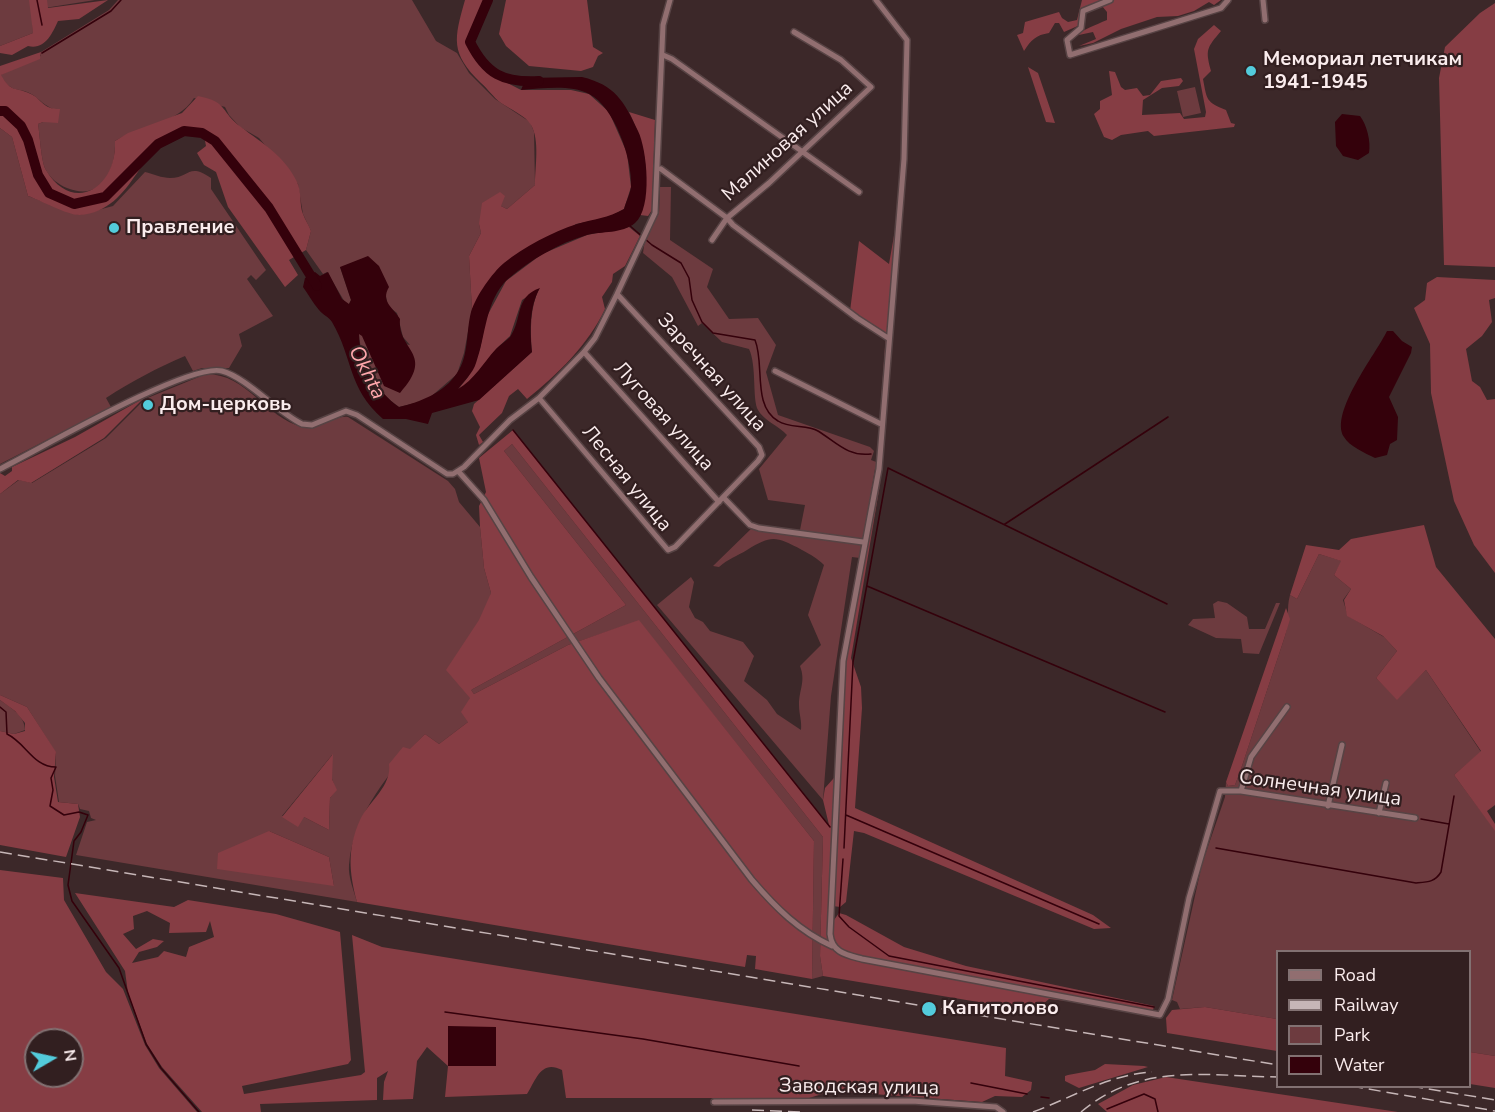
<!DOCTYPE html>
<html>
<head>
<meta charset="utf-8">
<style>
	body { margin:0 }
	#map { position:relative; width:1495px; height:1112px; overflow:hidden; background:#3c2829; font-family:"Nunito Sans",sans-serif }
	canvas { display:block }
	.legend { position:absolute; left:1276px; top:950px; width:195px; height:138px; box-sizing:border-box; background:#321f20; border:2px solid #827172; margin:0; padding:8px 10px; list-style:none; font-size:18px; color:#faeced }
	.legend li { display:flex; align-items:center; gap:12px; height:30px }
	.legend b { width:30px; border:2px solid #827172 }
	.north { position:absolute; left:24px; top:1028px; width:60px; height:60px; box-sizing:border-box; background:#321f20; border:2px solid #827172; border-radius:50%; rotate:81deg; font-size:16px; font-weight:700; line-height:24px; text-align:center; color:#faeced }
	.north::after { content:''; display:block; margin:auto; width:21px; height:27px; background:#53cbdb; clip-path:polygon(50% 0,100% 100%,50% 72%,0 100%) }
</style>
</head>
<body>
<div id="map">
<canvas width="1495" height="1112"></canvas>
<ul class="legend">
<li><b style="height:8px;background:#916e70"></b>Road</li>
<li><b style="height:8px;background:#c6b6b7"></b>Railway</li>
<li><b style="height:16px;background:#6d3b3f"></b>Park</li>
<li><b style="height:16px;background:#34010b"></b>Water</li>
</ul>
<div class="north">N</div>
</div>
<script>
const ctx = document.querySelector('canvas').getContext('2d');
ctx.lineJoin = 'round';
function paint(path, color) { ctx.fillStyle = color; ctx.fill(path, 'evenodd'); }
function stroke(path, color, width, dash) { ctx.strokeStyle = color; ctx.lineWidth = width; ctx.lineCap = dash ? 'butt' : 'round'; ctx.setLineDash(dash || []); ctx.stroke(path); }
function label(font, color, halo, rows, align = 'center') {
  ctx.font = font + ' "Nunito Sans",sans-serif'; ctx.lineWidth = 4.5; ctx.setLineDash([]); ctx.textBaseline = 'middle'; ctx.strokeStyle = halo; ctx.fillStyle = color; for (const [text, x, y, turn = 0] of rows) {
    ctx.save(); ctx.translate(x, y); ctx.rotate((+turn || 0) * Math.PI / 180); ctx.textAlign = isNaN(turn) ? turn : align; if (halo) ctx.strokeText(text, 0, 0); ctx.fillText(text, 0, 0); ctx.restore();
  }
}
paint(new Path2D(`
	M0,0h95l-63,10 1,23 -33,13z
	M118,0h294l24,41 21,12 12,20 26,26 35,23 4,10 1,53 -28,24 -6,-3 -22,18 2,9 -12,23 3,54 -8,43 -7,21 -30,26 -28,7c-23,-16 -38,-44 -40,-73l51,11 -7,-8 -6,-24 -9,-7 -6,-28 -42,-11 11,33 -2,4h-3l-19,-32 -4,2 -17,-24 5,-19 -8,-17 -5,-30 -39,-46 -19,-11 -11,-12 -4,-8 -31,-9c-17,27 -54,27 -79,43 1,30 -14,61 -48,47 -8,-3 -17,-10 -21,-18 -5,-8 -6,-35 -8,-46l5,-2 10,-13c-9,-4 -13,-9 -20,-14 -16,-10 -18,2 -33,-20l41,-19v-4l68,-42z
	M1195,87l6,26 -18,4 -6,-26z
	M0,128l12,9 16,59 51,19 34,-9 32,-34c8,2 17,6 25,6 20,0 18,-16 41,0v11l55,81 -10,10 -5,-5 -4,4 26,37 -34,18 3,12 -13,22h-27l-9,3 -8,-15c-28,12 -53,25 -79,42l5,9 -111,57z
	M660,187h11l-1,53 43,29 -6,18 22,32 29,-1 18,27 -10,27 12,43 92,32 4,4 -3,9 8,3v6h-4l-15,89 -8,-1 -21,139 -8,104 -166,-195 34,-28 3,5 -5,25 6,11 8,4 7,9 33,11 11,14 -10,25 23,19 10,14 24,16c1,-9 -2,-16 -2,-25 0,-16 7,-23 1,-39l21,-21 -13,-30 16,-50c-7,-7 -13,-10 -22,-15 -27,-14 -30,-15 -55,0 -10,6 -19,9 -28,17l-6,-1 42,-41 45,5 5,-25 -37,-5 -9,-31 28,-34c-8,-9 -24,-15 -29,-25 -6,-11 -1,-44 -9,-61l-27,-7 -20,-19 -4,3 -26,-49 -29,-24 2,-14 14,-26z
	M206,374c42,0 59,44 97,53 15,4 30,-12 45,-10l100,64 7,8 4,13 21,25 4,41 7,25 -21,105 -2,24 -29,22 -14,-10c-34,36 -72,80 -76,131 -1,12 5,26 8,37l-281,-47 11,-33 9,-2 -5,-2 -2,-7 -9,-2 -2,-5 -19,-2 -4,-26 1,-23 -29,-46 -27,-12v-201l19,-14 13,3 74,-45 39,-39zM332,755v24l4,11 -6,8 -1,32 -25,-13 -22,-1zM269,831l60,26 5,29z
	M512,444l311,393 -3,119 3,20 -11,3 2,-138 -175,-220 -71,24 -94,49 -3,-4 155,-85 -122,-154z
	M1319,554l23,7 -8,14 17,14 -8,11 5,16 36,21 13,14 -21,27 21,21 29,-29 55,82 -27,23 41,55v226l-25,-4v-100h-192l-1,67 -72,-12 -25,2 -3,-7 -5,-2 30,-136 23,-67 1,-15 2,4 7,-1 6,-16 44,-133c5,-16 1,-27 5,-41l7,4z
	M1218,601l9,2 20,14 2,12h16l11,-26h4l-21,51 -16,-1 -2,-14 -25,-1 -28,-13 5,-6 22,-1 -2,-14z
	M0,700c11,8 25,16 25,30l-11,4 -14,-3z`), '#6d3b3f');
paint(new Path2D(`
	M29,0h18l1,8 60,-8 -29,19 -21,2c-6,13 -13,29 -30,25l-16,9 -12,-2v-7l33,-13z
	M465,0h20l-16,42 9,19 14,14 29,15h50l18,4 20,18 18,41 4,34 -7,22 -17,9 -31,6 -89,60 -15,26 -3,-54 12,-23 -2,-9 3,-21 18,-11 5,4 -4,10 6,3 28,-24c0,-18 5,-45 -4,-60 -5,-9 -21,-16 -30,-22 -8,-6 -13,-14 -20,-20 -31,-30 -27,-44 -16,-83z
	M506,0h81l6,47 10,6 -5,3 -5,11 -12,4 -52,-5 -23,-20 -7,-12z
	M1082,0h139l-7,5 -5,-3 -15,9 -16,5 -21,1 -36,12 -28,14 -14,3 17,-7 -3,-7 -19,4c11,-7 21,-11 33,-16v-8l-5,-6 -16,4 -6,15 -16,7 -5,-9h-4l-6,10c-13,2 -18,7 -25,18l-7,-16 6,-2 2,-11 34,-10 3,6 6,4 9,-2z
	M1495,3v264l-51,-2 -5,-187 6,-31 35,-34z
	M1214,25l7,6c-14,17 -16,18 -10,40l-8,8c4,21 3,23 23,31l5,13 4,1 -1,3 -80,9 -6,-5 -27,4 -9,5 -8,-3 -10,-23 6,-5v-8l12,-6 -3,-24 6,1 6,15 4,3 12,-2 6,8 7,-1 11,-14 20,-3 2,3 -4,5 -17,2 -19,12 -1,15 38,-2 4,6 21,-2 1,-5 -12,-63 4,-10z
	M41,52l-1,7 -39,16c11,19 14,11 30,19 12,6 11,15 29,15l-2,14 -15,-1 -5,2c2,11 3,38 8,46 27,45 71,18 69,-29l13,-8 54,-20 16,-17c31,6 22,16 43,31 22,17 43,28 56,55 5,10 2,22 6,32 2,6 6,11 8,17l-5,19 -17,10 9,15 -13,12 -57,-80 -12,-35 -12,-7 -7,-12 9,-7 -3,-16c-5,-1 -13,-3 -19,-1 -44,9 -48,82 -104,86 -11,1 -40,-15 -52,-19l-16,-59 -12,-9v-62z
	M1028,67l10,6 17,50 -9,-1z
	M629,112l26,8 -3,90 -4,6 -8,-1c11,-38 6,-69 -11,-103z
	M898,213l-18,225 -2,4 8,-108 -36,-23 9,-70 30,23z
	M629,227l11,9 -15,30 -12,8 -1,8 -10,15 3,12c-17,36 -47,65 -78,90l-9,-10 -9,7 -7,17 -23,22 4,7 -4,3 -3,-10 4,-8 -8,-16 2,-7 58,-52c-2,-22 -2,-44 7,-63l-17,11 -12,36 -13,12 -25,32 -16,12 12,-15 12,-28 6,-31 20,-37 36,-27 45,-19z
	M1437,277l58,3v18l-6,2 3,22 -10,14 -16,13 6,32 8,6 7,13 8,-1v174l-21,-28 -20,-44 -23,-108 -1,-49 -16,-36 11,-8 2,-17z
	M144,398l-40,40 -73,45 -13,-3 -18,14v-21l5,3 7,-5v-4l63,-30z
	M513,430l316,395 -6,-25 2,-12 16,-18 4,-110 36,-182 -30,180 10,29 1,21 -7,100 238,107 18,13 -17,1 -230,-96 -10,-2 -8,71 -6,5 -7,-1 -4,21 10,-14 7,2 58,32 62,19 188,40 -1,4 -104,-11 -7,6 -16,5 -203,-34 -3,-20 3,-119 -311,-393 -8,7 122,154 -155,85 3,4 94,-49 71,-25 175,221 -2,138 -57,-10 1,-13 -9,-1 -2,12 -388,-65c-8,-30 -10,-53 3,-82 9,-19 32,-34 29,-56l14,-17 7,2 15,-15 14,10 29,-22 -7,-10 9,-14 -24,-28 33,-50 12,-27 -7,-25 -4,-41 -1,-21 7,-14 -7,-34z
	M1424,525l12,42 59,72v166l-8,6 8,13v7l-41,-56 27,-24 -55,-81 -29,30 -21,-22 21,-27 -14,-15 -36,-20 -3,-16 7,-11 -17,-14 7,-14 -22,-7 -22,45 -7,-4 16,-50 33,5 12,-11z
	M1286,608l4,11 -5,17 -44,133 -6,16 -7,1 -2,-4z
	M0,695l27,12 29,45 -2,25 4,25 20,2 2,13 -14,40 -66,-12v-114l14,3 11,-3v-8l-10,-12 -15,-11z
	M333,754l-1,25 5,11 -7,8 -1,32 -25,-13 -6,10 -16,-10z
	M269,831l60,26 5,29 -117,-17 1,-16z
	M0,870l63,8 1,22 42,72 17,17 22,56 14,23 38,44h-197zM36,1040h36v36h-36z
	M75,893l99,14 14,-7 88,14 64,18 11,128 -3,4 -106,22 2,8 117,-19 4,-3 -13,-137 30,12 624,101 -1,28 27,6 -1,8 -9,7 -27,-1 -13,6 -150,-11 -23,7h-243l-4,-28c-21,-11 -26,10 -35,24l-82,3 3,-31 -21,-19 -10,14 -4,38 -30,1 1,-18 4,-11 -11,7v22l-117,4 1,8h-59l-40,-45 -15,-23 -19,-51 -3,-22zM147,911l23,12 -1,10 37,-1 4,-11 4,16 -25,10 -3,10 -22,-6 -6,6 -26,6 7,-11 18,-5 7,-6 -11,-2 -17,10 -13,-15 11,-5 -1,-13z
	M1205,1007l72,12v32l-110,-18 -1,-15 6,-8z
	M1470,1052l25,4v32l-25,-4z
	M1105,1064l39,2 4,1 -69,21 -14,-7v-5l3,-1 27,-5z
	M1166,1077l232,35h-291l-9,-8 35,-19z`), '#863d44');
paint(new Path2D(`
	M582,77c33,8 42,24 56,54 9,18 15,77 -3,92 -13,11 -33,8 -48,12 -28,8 -57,25 -79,44 -23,21 -22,57 -32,84 -3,10 -12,18 -18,26 16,-9 25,-26 38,-40 4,-4 10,-8 14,-12 13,-18 4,-40 30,-49 -11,19 -10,43 -8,64l-53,48 -47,13 -4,11 -22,-5h-23c-36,-32 -29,-59 -51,-97 -3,-5 -9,-7 -13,-12 -6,-7 -11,-16 -16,-23l2,-9 10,-6 5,4 8,-4 14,27 7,5 2,-4 -11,-33 28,-11 11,10 10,21c-9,15 5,21 11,32 -3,32 36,34 0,74l-16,-7 -22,-50 -3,-2c0,28 18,58 40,73 21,-5 45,-14 58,-34 12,-17 9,-42 14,-61 5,-16 21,-39 33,-49 20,-16 48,-31 73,-39 17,-5 31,-6 47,-15 2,-7 6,-15 7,-22 2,-27 -17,-81 -42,-93 -19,-10 -48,-5 -68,-4l5,-12z
	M1342,114l18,2c7,9 11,26 9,37l-11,7 -15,-4 -7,-10 -1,-24z
	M1387,331h6l9,10 10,6 -1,6 -22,44 9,20 -1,23 -7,4 -3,11 -12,3c-10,-5 -26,-12 -31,-21 -15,-24 32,-83 43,-106z
	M448,1026l48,1v39h-48z`), '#34010b');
stroke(new Path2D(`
	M37,0l5,25
	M42,53l69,-42 10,-11
	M629,225l23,20 29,18 8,15 3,22 10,22 11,11 42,7c10,24 -3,66 23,81 12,8 29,3 40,10 18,11 30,26 53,23
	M513,430l317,397
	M1005,524l163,-107
	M867,586l298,126
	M0,707l6,5 1,22c19,9 26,33 49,33l-5,11 2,12 -3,16 14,9 15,-3 9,3 -7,17 -7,9 -6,44 4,16 47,67 27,76 15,24 38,44
	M846,815l253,109
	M1421,819l28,5
	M844,848l9,-186 35,-194 279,136
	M1216,848l200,35c12,-1 19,-1 25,-11l13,-76
	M843,859l-4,57 10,11 40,29 265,51
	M445,1012l198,27 156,27
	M971,1083l56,11
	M1041,1097l8,1
	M1107,1109l37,-15 11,5 3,13`), '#34010b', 1.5);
stroke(new Path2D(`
	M488,0l-18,42c16,32 33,41 69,39
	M0,111h5l16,15 7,14 10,35 11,18 25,11 31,-7 53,-53 26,-13 18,2 13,8 54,67 48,78`), '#34010b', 10);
const street = new Path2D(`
	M876,0l31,40 -3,119 -25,310 -36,192 -13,273c2,19 17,21 32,25l298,56 8,-16 21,-101 31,-107h21l174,27
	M1110,0l-27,11 -2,17 -14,12 3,15 151,-47 7,-8
	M1263,0l2,20
	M663,55l9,4 187,133
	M661,169l66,49 6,7 124,93 31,20
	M712,240l15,-22 42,-35 102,-96 -30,-27 -47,-28
	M584,352l135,150
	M775,371l106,53
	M539,398l129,152 7,-3 83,-86 4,-6 -3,-8 -142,-153
	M0,469c38,-19 189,-107 222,-98 25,7 54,40 80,53l10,1 34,-14 11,4 90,59h6l11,-7 46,-47 29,-22 45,-46 11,-14 22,-44 38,-81 8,-188 7,-25
	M458,471l26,29 47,77 68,101 153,202c24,28 47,51 80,66
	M724,498l26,27 9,3 104,14
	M1241,791l10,-34 36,-50
	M1328,806l14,-61
	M1379,813l7,-30
	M714,1102l198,-1 84,6 7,5`);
stroke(street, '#574344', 8);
stroke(street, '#916e70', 5);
stroke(new Path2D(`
	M0,852l1278,213
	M1351,1086l144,25
	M1411,1086l84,14
	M752,1110l49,2
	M1033,1112c40,-15 75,-37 119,-40
	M1081,1112c59,-50 126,-36 197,-35`), '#c6b6b7', 1.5, [12, 6]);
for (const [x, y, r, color] of [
	[1251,71,6,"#53cbdb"],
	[114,228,6,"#53cbdb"],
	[148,405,6,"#53cbdb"],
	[929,1009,8,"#53cbdb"]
]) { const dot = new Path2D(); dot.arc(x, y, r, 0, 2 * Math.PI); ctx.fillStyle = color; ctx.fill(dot); stroke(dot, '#321f20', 2); }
label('bold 20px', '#faeced', '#321f20', [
	["Мемориал летчикам",1263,60],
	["1941-1945",1263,83],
	["Правление",126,228],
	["Дом-церковь",160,405],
	["Капитолово",942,1009]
], 'left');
label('20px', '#faeced', '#321f20', [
	["Малиновая улица",788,142,-42],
	["Заречная улица",711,373,48],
	["Луговая улица",663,417,48],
	["Лесная улица",626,479,51],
	["Солнечная улица",1320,789,8],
	["Заводская улица",859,1088,1]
]);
label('italic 21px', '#ffa7ac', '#321f20', [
	["Okhta",366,373,63]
]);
</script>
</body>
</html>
